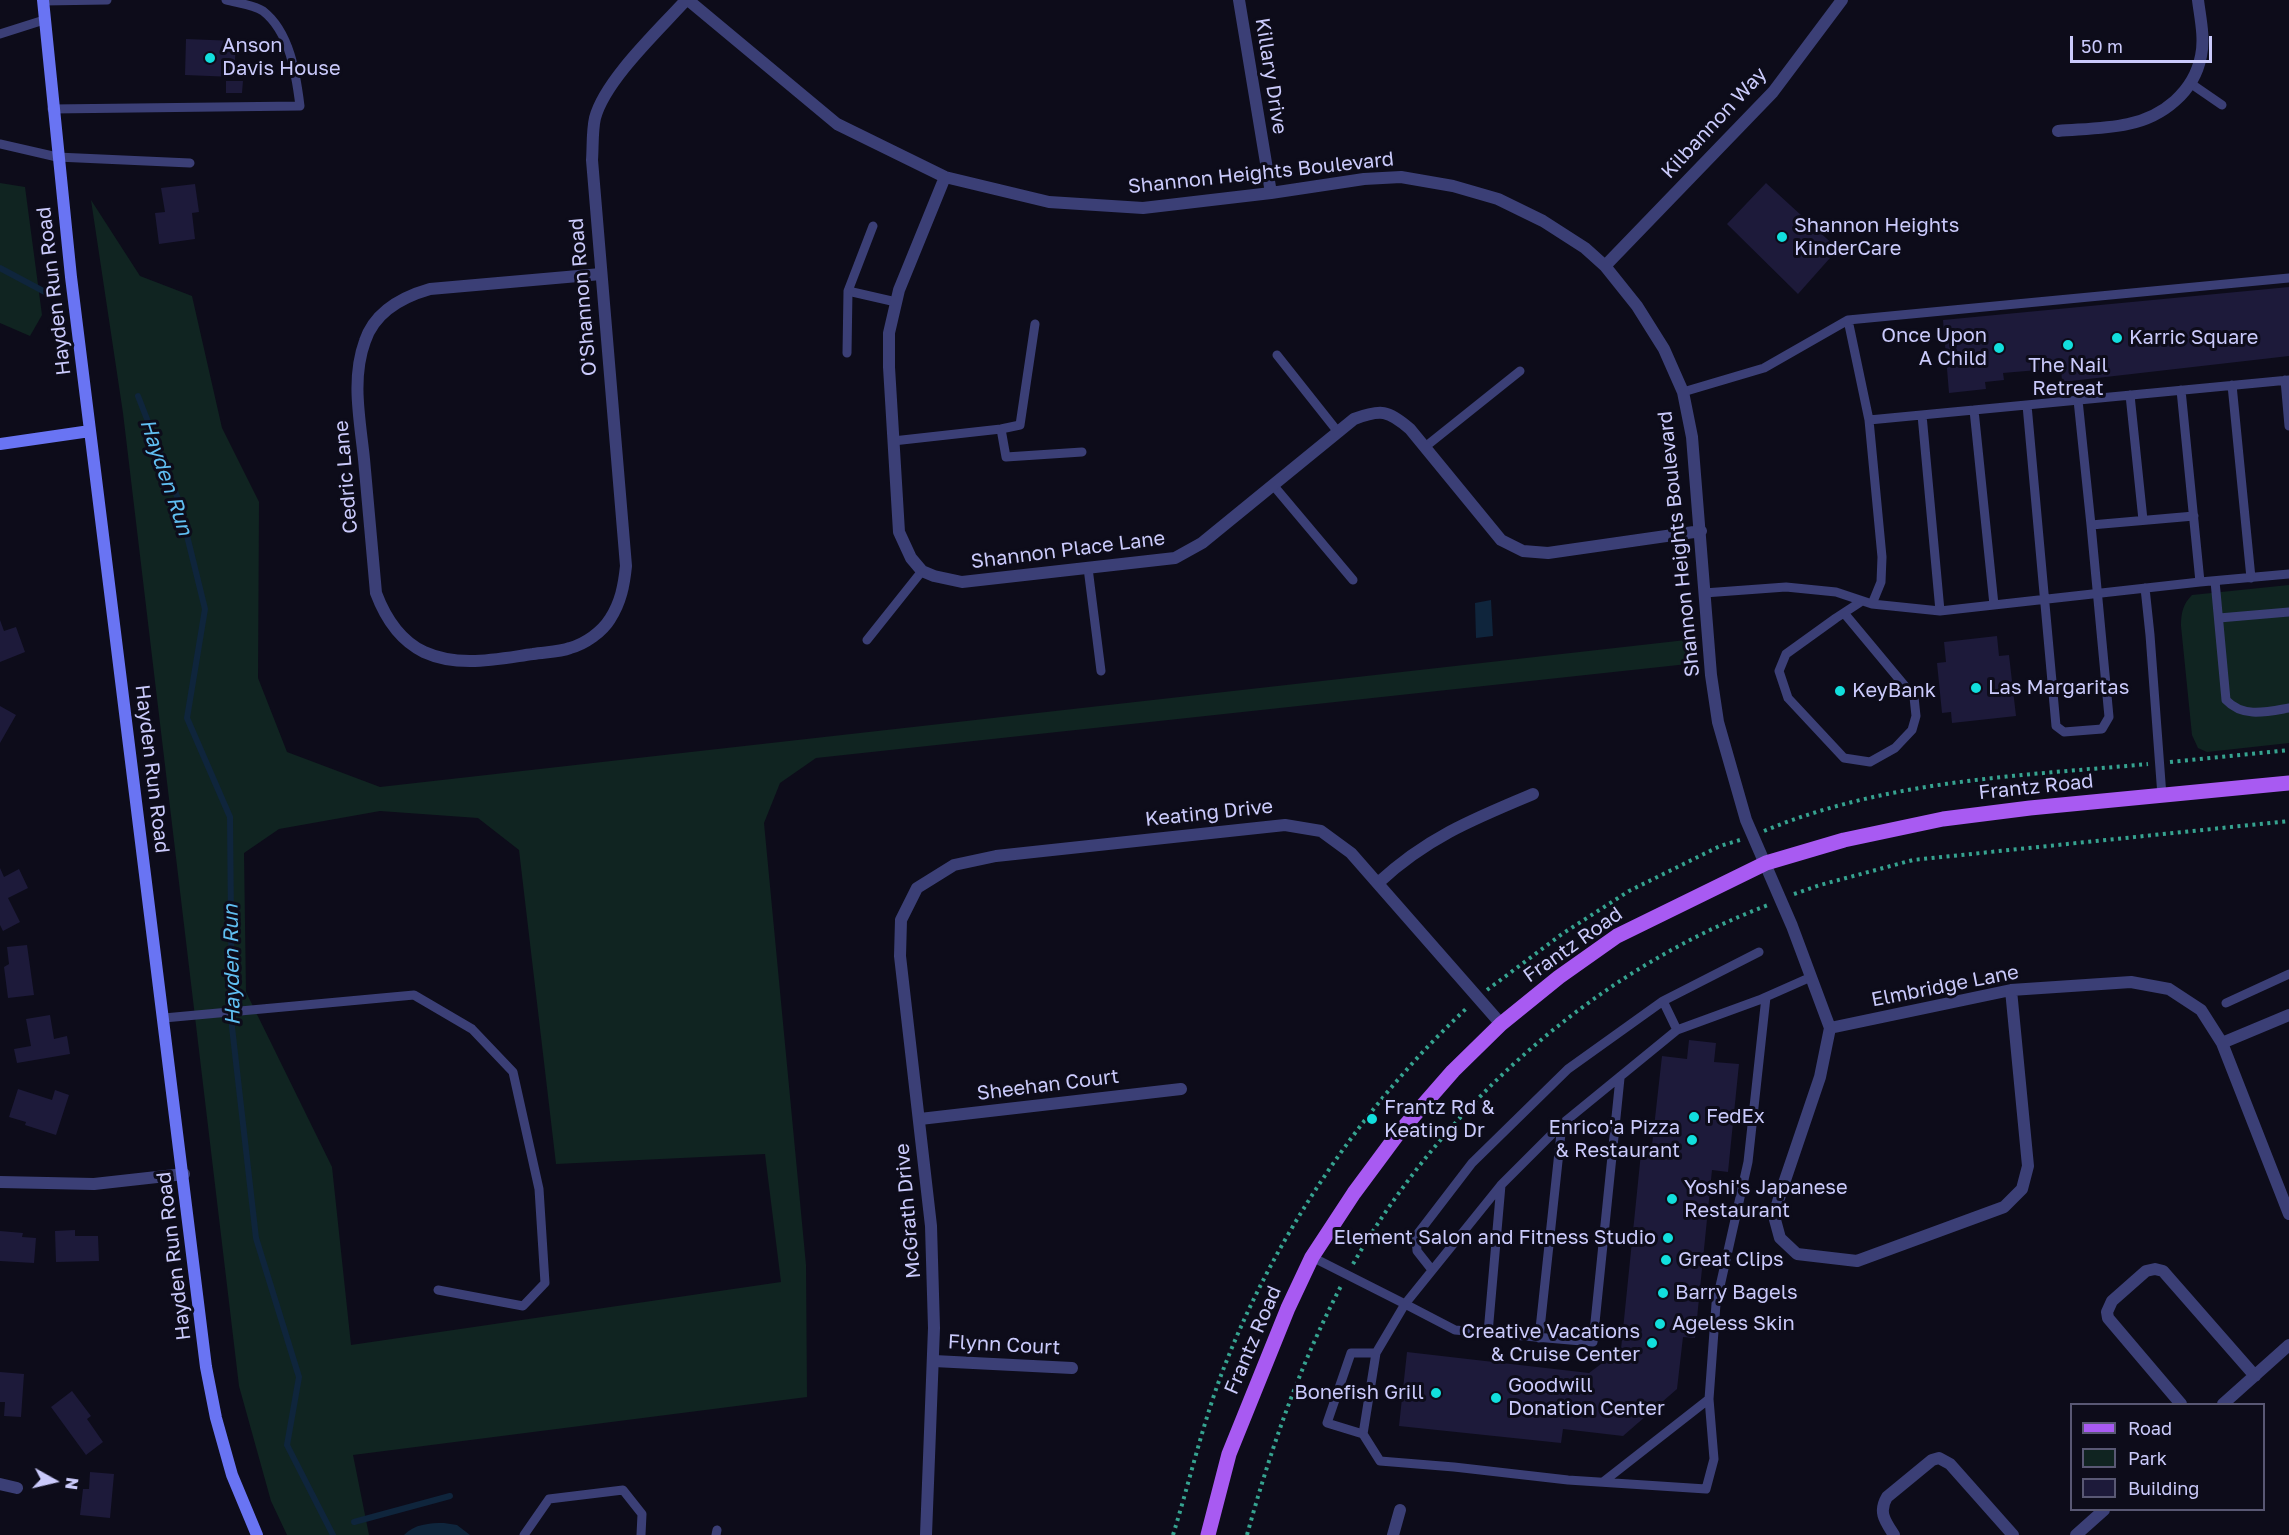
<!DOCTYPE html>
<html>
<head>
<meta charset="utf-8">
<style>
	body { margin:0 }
	#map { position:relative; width:2289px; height:1535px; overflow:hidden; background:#0d0c1a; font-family:"Golos Text",sans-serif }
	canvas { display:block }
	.legend { position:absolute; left:2070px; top:1403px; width:195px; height:108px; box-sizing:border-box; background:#0d0c1a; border:2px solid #595874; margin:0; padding:8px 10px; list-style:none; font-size:18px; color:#cacafb }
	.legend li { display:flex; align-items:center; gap:12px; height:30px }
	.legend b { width:30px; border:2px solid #595874 }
	.north { position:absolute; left:24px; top:1451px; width:60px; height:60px; -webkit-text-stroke:4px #0d0c1a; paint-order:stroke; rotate:98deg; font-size:16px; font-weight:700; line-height:24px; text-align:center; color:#cacafb }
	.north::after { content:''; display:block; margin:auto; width:21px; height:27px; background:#cacafb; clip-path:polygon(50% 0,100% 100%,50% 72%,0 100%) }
	.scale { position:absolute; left:2070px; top:36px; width:142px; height:27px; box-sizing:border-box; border:3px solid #cacafb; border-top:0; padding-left:8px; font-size:18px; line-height:21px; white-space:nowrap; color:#cacafb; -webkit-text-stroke:4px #0d0c1a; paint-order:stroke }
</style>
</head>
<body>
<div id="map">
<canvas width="2289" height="1535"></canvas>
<ul class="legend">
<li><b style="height:8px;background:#a85af2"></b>Road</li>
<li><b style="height:16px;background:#102421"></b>Park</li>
<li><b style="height:16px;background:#1d1a3a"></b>Building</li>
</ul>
<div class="north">N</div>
<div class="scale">50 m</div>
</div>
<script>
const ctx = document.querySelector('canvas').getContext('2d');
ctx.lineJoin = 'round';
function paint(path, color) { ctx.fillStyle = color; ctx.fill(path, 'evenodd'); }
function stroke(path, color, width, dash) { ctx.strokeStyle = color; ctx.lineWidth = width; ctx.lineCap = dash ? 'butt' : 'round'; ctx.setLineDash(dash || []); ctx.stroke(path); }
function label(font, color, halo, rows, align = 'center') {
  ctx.font = font + ' "Golos Text",sans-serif'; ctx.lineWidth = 6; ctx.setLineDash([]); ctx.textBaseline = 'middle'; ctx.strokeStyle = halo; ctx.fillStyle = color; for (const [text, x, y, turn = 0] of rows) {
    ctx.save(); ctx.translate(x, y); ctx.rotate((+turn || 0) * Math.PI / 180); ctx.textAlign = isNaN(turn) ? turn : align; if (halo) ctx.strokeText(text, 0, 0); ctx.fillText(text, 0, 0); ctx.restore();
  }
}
paint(new Path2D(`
	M0,183l25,4 17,128 -12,21 -30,-13z
	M91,200l49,76 52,20 30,132 37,74 -1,176 29,74 93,35 1315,-148 2,24 -881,95 -36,25 -16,40 42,442 1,132 -454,58 16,80h-82l-16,-34 -32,-115 -116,-973zM380,811l98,7 41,32 37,314 209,-10 16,128 -430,63 -19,-178 -86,-175 -2,-139 35,-24z
	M2289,585v158l-82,9 -9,-4 -6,-13 -11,-109c0,-13 2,-22 11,-31z`), '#102421');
paint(new Path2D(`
	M1491,600l2,36 -17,2 -1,-35z
	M444,1523l13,2 13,10h-66c11,-11 25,-12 40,-12z`), '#0f253c');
stroke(new Path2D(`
	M0,268l45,24
	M138,396l40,103 27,110 -18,109 43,99 2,210 24,211 43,139 -12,68 46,90
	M354,1522l96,-26`), '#0f253c', 6);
paint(new Path2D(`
	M186,39l50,2 -2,36 -49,-2z
	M226,81h17l-1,12h-16z
	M1766,183l72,66 -40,45 -71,-70z
	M195,184l4,28 -7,1 3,26 -36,5 -4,-31 10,-1 -4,-24z
	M2289,287v69l-227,26 -1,-14 -58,5 1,7 -19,2 1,7 -37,4 -6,-73z
	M0,620l4,11 12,-4 9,25 -25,10z
	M1997,636l2,20 10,-1 7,61 -64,7 -1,-11 -9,1 -5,-50 9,-1 -2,-20z
	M0,706l16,9 -16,28z
	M0,868l4,9 15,-8 9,19 -20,10 12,24 -17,9 -3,-6z
	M27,945l7,50 -26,3 -4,-31 5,-3 -2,-17z
	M50,1015l4,24 13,-3 3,18 -53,9 -3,-14 17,-3 -5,-27z
	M1689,1040l27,3 -2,19 25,2 -11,108 -16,-2 -17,168 -12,-1 -6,52 -54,47 -60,-7 -2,14 -162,-17 8,-74 182,21 32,-24 20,-196 10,1 11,-98 25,3z
	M18,1089l34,11 3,-10 14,5 -13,40 -31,-10 1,-3 -17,-5z
	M75,1230v6h23l1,25 -43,1 -1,-31z
	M0,1231l23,2 -1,4 14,1 -2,25 -34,-2z
	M0,1372l24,2 -3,43 -17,-1 1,-14h-5z
	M72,1391l19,25 -4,3 16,23 -17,13 -35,-48z
	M90,1472l24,2 -4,44 -30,-3 3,-26h6z`), '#1d1a3a');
stroke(new Path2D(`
	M2170,762l119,-12
	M1764,831c122,-51 255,-55 384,-67
	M1794,894l26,-9 93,-25 376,-39
	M1487,990l75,-56 67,-43 91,-45 20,-6
	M1353,1264c92,-160 242,-293 415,-359
	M1173,1535c17,-55 31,-117 52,-170 51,-131 140,-263 243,-358
	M1247,1535c24,-87 52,-168 94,-249`), '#36a390', 4, [3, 4.5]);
stroke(new Path2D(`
	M43,1l64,-1
	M0,34l44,-14
	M2190,83l32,22
	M52,109l248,-3c-4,-32 -10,-74 -37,-95 -9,-6 -26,-8 -37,-11
	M0,144l57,13 133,6
	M873,226l-25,65 48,11
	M1848,320l21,100
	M847,353l1,-62
	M1277,355l61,77
	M2285,380l4,46
	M2232,385l19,193
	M2181,390l19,192
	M1683,392l81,-24 84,-48 441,-42
	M2130,395l13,125
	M2078,400l13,125
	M2027,405l29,321 8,6 38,-3 7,-12 -18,-192 103,-9
	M1974,410l20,195
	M1922,415l18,196
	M1001,429l5,28 76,-5
	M893,441l108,-12 19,-4 15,-101
	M1425,447l95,-76
	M1273,485l80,95
	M1088,568l13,103
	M2215,581l11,119c17,18 40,12 63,8
	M2145,588l5,47 12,161
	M1704,593l82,-6 50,5 36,12 9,-22 1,-25 -13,-137 420,-40
	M1872,604l68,7 260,-29 89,-8
	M1844,613l70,84 2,19 -4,14 -17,18 -25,14 -26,-4 -56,-60 -9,-27 7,-17 50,-36 26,-17
	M2219,618l70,-6
	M867,640l55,-69
	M1663,1001l96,-49
	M2226,1003l63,-29
	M164,1018l250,-23 58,34 41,43 26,117 6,94 -22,23 -85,-16
	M1620,1078l-27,264 -138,-12 -50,-26 -29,49 -13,81 17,27 74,6 114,13 138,9 8,-30 -5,-60 7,-95 32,-142 18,-165
	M1312,1257l93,47 96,-119 61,-61 115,-94 82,-30 52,-23
	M1432,1270l-15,-19 -1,-15 56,-73 96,-94 95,-68 14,29
	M1488,1333l13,-148
	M1539,1338l23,-214
	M1363,1434l-36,-11 24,-70h25
	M1603,1482l106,-83
	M524,1535l25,-36 74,-9 19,24 -1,21
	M716,1535l1,-5`), '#3b3f76', 9);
stroke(new Path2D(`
	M688,0l149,124 108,53 104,25 94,6 128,-15 93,-14 37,-2 52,9 45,13 45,22 42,27 20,18 32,40 27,43 19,43 9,45 19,238 7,47 28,98 46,106 38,102 -10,49 -40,118 -6,21 6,22 17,16 60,7 147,-54 18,-18 6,-23 -17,-176
	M1239,0l32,193
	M2058,131c23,-2 47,-2 70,-7 35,-7 66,-32 73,-68 4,-18 -1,-39 -3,-56
	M945,177l-46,113 -10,43v34l10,165 12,26 11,13 12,5 28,6 213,-24 27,-15 152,-124c27,-10 34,-9 56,10l91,111 22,11 25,2 153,-22
	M1605,266l168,-174 69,-92
	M601,274l-171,15c-28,8 -55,22 -65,52 -14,38 -5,79 -1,118 4,45 8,89 12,134 9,24 23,47 48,59 35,16 73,7 109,2 12,-2 26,-2 37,-6 15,-4 32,-16 40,-29 11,-17 14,-34 16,-53l-34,-406c1,-13 0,-29 3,-42 10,-38 64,-88 91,-118
	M1378,883c48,-45 95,-64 155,-89
	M1830,1028l181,-38 120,-8 38,7 32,21 21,33 67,171
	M2222,1043l67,-28
	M920,1119l261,-30
	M0,1182l94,2 90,-10
	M934,1361l138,7
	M2181,1404l-73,-86 -1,-6 5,-11 34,-30 9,-2 8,2 92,105
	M2223,1404l66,-59
	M0,1484l17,4
	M926,1535l8,-207 -3,-102 -31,-270 1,-36 16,-32 37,-23 42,-9 289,-31 36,6 30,22 150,171
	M1393,1535l7,-25
	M1894,1535c-9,-14 -16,-23 -7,-38l45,-37 7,-2 11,6 63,71
	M2076,1535l28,-25`), '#3b3f76', 12);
stroke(new Path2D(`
	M43,0l28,277 135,1090 10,51 16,57 25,60
	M0,444l90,-13`), '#6974f3', 12);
stroke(new Path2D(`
	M1208,1535l21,-81 59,-146 24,-51 42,-64 43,-58 56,-64 48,-47 58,-47 58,-41 149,-73 78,-23 99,-21 87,-11 259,-25`), '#a85af2', 15);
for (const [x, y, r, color] of [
	[210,58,6,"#12dfdd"],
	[1782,237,6,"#12dfdd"],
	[2117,338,6,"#12dfdd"],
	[2068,345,6,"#12dfdd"],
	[1999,348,6,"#12dfdd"],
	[1976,688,6,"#12dfdd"],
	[1840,691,6,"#12dfdd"],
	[1694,1117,6,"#12dfdd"],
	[1372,1119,6,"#12dfdd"],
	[1692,1140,6,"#12dfdd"],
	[1672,1199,6,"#12dfdd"],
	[1668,1238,6,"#12dfdd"],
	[1666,1260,6,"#12dfdd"],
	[1663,1293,6,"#12dfdd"],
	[1660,1324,6,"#12dfdd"],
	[1652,1343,6,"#12dfdd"],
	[1436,1393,6,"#12dfdd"],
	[1496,1398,6,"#12dfdd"]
]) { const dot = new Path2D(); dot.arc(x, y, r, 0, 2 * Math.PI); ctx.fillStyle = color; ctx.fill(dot); stroke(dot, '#0d0c1a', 2); }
label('20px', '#cacafb', '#0d0c1a', [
	["Anson",222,46],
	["Davis House",222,69],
	["Shannon Heights",1794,226],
	["KinderCare",1794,249],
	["Once Upon",1987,336,"right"],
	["A Child",1987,359,"right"],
	["Karric Square",2129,338],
	["The Nail",2068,366,"center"],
	["Retreat",2068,389,"center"],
	["Las Margaritas",1988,688],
	["KeyBank",1852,691],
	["Frantz Rd &",1384,1108],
	["Keating Dr",1384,1131],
	["FedEx",1706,1117],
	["Enrico'a Pizza",1680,1128,"right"],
	["& Restaurant",1680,1151,"right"],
	["Yoshi's Japanese",1684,1188],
	["Restaurant",1684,1211],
	["Element Salon and Fitness Studio",1656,1238,"right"],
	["Great Clips",1678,1260],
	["Barry Bagels",1675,1293],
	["Ageless Skin",1672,1324],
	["Creative Vacations",1640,1332,"right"],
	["& Cruise Center",1640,1355,"right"],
	["Goodwill",1508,1386],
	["Donation Center",1508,1409],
	["Bonefish Grill",1424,1393,"right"]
], 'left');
label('20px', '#cacafb', '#0d0c1a', [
	["Killary Drive",1271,76,81],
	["Kilbannon Way",1714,123,-47],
	["Shannon Heights Boulevard",1261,173,-6],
	["Hayden Run Road",54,291,-97],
	["O'Shannon Road",583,297,-95],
	["Cedric Lane",346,477,-95],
	["Shannon Heights Boulevard",1679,544,-96],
	["Shannon Place Lane",1068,550,-7],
	["Hayden Run Road",152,769,83],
	["Frantz Road",2036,787,-6],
	["Keating Drive",1209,813,-6],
	["Frantz Road",1573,945,-35],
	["Elmbridge Lane",1945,986,-11],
	["Sheehan Court",1048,1085,-7],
	["McGrath Drive",908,1211,-95],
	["Hayden Run Road",174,1256,-97],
	["Frantz Road",1253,1340,-67],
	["Flynn Court",1004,1345,3]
]);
label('italic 21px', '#60bff2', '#0d0c1a', [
	["Hayden Run",166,477,71],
	["Hayden Run",232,965,-91]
]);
</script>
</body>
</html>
